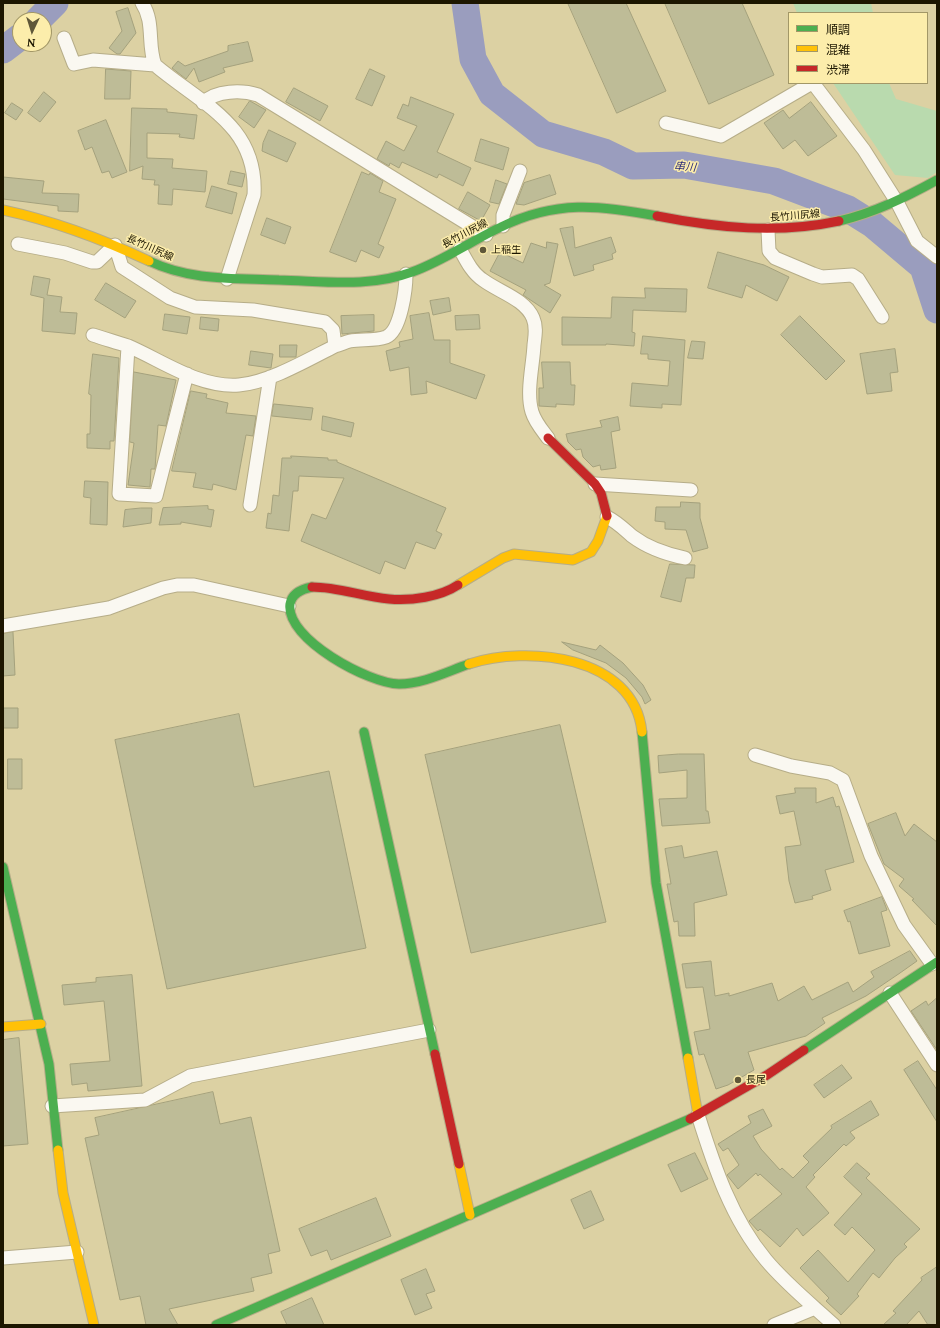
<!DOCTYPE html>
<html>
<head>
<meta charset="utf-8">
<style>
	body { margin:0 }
	#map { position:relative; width:940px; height:1328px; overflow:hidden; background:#dcd1a3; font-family:Lora,"Noto Sans JP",serif }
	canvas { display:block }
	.frame { position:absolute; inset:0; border:4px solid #1c1600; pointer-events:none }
	.legend { position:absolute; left:788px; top:12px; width:140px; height:72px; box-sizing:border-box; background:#fcedab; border:1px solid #a29767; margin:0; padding:5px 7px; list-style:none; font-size:12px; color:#1c1600 }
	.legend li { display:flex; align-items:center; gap:8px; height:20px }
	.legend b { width:20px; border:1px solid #a29767 }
	.north { position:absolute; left:12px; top:12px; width:40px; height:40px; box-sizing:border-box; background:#fcedab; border:1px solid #a29767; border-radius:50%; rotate:184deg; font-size:11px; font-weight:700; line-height:16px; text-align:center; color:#1c1600 }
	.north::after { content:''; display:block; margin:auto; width:14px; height:18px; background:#5f5739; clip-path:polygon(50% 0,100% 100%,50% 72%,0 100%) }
</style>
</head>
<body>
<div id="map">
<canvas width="940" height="1328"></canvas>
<div class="frame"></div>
<ul class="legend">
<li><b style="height:5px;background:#4caf50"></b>順調</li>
<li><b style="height:5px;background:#ffc107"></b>混雑</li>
<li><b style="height:5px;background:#c62828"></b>渋滞</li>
</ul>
<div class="north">N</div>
</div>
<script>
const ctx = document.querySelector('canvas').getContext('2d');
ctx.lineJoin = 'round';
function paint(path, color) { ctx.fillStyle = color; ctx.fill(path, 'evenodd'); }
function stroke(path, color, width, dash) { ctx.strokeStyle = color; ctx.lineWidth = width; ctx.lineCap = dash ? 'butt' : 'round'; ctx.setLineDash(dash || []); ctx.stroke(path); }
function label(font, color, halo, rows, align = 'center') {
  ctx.font = font + ' Lora,"Noto Sans JP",serif'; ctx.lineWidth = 3; ctx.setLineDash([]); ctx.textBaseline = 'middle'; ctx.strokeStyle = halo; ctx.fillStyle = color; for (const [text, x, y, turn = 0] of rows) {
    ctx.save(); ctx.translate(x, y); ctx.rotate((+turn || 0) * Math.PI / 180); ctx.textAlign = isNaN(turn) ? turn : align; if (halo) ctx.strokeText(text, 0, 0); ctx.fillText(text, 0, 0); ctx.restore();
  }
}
paint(new Path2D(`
	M793,3h78l2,10h-76z
	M833,83h56l7,16 41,12v61l-9,6 -33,-3z`), '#b9daae');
stroke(new Path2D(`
	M465,3l8,56 19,35 51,40 61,18 29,14 51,-1 90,16 74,28 24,15 51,43 14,43
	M38,20l17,-17
	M3,50l17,-13`), '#9a9dbe', 27);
const building = new Path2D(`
	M568,3h58l40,88 -49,22z
	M665,3h77l32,72 -65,29z
	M128,8l8,25 -16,21h-3l-8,-6 13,-17 -6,-19z
	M248,42l5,19 -30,7 2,4 -26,10 -5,-14 -8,11 -14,-11 6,-7 7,5 43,-15v-5z
	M106,69l25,2 -1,28h-25z
	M370,69l15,7 -13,30 -16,-7z
	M294,88l34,18 -8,15 -34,-19z
	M44,92l12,10 -16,20 -12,-9z
	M411,97l43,17 -17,38 34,16 -8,18 -24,-12 -2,4 -35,-16 -3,6 -9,-5 -1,3 -12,-7 9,-18 18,10 13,-25 -20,-8 6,-14 5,2z
	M250,101l16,9 -12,18 -15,-11z
	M811,102l26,34 -29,20 -13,-16 -12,9 -19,-26 19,-13 6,8z
	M12,103l11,7 -7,10 -11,-7z
	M132,108l35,1v3l30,3 -3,24 -15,-2 1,-3 -33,-1v25l26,1 -1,9 35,3 -2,21 -32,-3 -1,16 -14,-1 1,-19h-5l1,-5 -13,-1 1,-13 -13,5z
	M106,120l21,52 -15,6 -3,-7 -7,2 -10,-26 -7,3 -7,-19z
	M269,130l27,13 -9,19 -25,-11 1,-8z
	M481,139l28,9 -6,22 -28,-9z
	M231,171l14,3 -3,13 -14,-3z
	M362,172l7,3 1,-2 13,8 -4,11 17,7 -18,45 6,3 -5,11 -18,-8 -5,12 -26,-10z
	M550,175l6,19 -32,11 -8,-1 8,-21z
	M3,177l41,4 -2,12 37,1 -1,18 -20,-1v-5l-55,-7z
	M496,180l11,4 -8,20 -9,-2z
	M212,186l25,7 -5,21 -26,-7z
	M468,192l22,13 -9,16 -22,-12z
	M267,218l24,9 -6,17 -24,-9z
	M573,227l2,21 36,-11 5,15 -4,2 1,5 -20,6 1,5 -20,6 -14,-47z
	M547,242l11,2 -8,39 -6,2 17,10 -11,18 -27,-18 3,-5 -36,-19 10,-19 23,11 8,-20 15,5z
	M718,252l46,13 25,12 -12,24 -31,-16 -4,13 -34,-10z
	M34,276l16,3 -3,16 15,2 -2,15 17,1 -2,21 -33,-3 2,-33 -13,-3z
	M106,283l30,18 -11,17 -30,-18z
	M645,288l42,1 -1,23 -53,-2 -1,22 3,1 -1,13 -28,-2v1h-44v-28l49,1 1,-21 33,1z
	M449,298l2,13 -18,4 -3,-14z
	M429,313l5,27h16v23l35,12 -9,24 -50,-18 1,12 -16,2 -2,-28 -19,4 -4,-20 14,-4 -1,-5 14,-3 -3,-23z
	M165,314l25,3 -3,17 -24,-4z
	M374,315v16l-32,3 -1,-18z
	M479,315l1,14 -24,1 -1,-14z
	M800,316l45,45 -19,19 -45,-45z
	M201,317l18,2 -1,12 -18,-2z
	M643,336l42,4 -4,65 -19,-1v4l-32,-2 2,-23 36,3 2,-25 -22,-2v-5h-7z
	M692,341l13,1 -2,17 -15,-1z
	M280,345h17l-1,12h-16z
	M895,349l3,23 -8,1 2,18 -25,3 -7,-40z
	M251,351l22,3 -2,14 -22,-3z
	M93,354l26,4 -5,83h-4v8l-23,-1v-14h3l1,-39 -2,-1z
	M542,362h28l1,23h4l-1,20 -18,-1v3l-17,-1v-18h4z
	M134,372l42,8 -10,46 -8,-1 -3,44h-4l-1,18 -22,-2 6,-42 -4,-1z
	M191,391l16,3 -1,4 22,5 -2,10 30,3 -3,20 -7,-1 -10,55 -23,-6 -1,6 -19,-3 3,-14 -24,-2z
	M274,404l39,4 -2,12 -39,-4z
	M323,416l31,7 -3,14 -29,-7z
	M618,417l2,13 -9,2 5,36 -15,2 -1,-5 -7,2 -10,-10 -2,-8 -5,1 -8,-8 -2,-8 36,-7 -2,-6z
	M291,456l37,2v2h9v2l109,46 -10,23 6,3 -7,15 -19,-7 -11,27 -20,-8 -5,13 -79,-33 11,-27 14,5 18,-41 -45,-2 -1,15h-5l-4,40 -23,-3 2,-15 3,1 2,-19 6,1 3,-38h9z
	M85,481l23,1 -1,43 -17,-1 1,-26 -7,-1z
	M681,502l19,1v15l8,30 -15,4 -7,-22 -21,-1v-7l-10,-1 1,-14h24z
	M208,506v3l6,1 -3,17 -30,-5v2l-22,1 4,-17z
	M141,508h11l-1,15 -28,4 2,-17z
	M670,564l25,1 -1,13h-8l-5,24 -20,-5z
	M13,632l2,43 -12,1v-42z
	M562,642l34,8 4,-5 23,18 20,22 8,15 -6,4 -3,-7 -16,-19 -20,-15 -33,-13z
	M4,708h14v20h-14z
	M239,714l15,73 75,-16 37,177 -199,41 -52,-249z
	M560,725l46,197 -135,31 -46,-198z
	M679,754h25l2,57h2l2,12 -48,3 -3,-27 28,-1v-28l-28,3 -1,-17z
	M8,759h14v30h-14z
	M795,788h21v15l17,-6 3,10 3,-1 15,56 -29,8 6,20 -19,6 1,3 -18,4 -6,-22 -4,-34 16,-2 -7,-34 -14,3 -4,-18 19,-3z
	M896,813l9,23 9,-12 23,18v84l-25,-26 2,-1 -15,-13 5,-7 -20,-15 -16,-40z
	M682,846l2,12 33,-7 10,44 -33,8 1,33h-16l-1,-15 -4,1 -7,-38h4l-6,-35z
	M882,897l5,13 -6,2 9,34 -31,8 -9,-33 -2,1 -4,-11z
	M910,951l7,10 -17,12 -34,23 -44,22 3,5 -19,13 -58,16 6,18 -26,15 -12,4 -12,-35 -5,1 -5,-23 16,-3 -7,-42 -17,1 -4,-24 29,-3 4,35 14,-3v3l43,-13 6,18 26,-15 8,14 36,-18 5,10 21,-15 -3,-5z
	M132,975l10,111 -54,5 -1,-8 -15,2 -2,-21 40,-3 -6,-60 -40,4 -2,-20 34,-3v-4z
	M937,998v52l-26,-39 15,-10 2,4z
	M19,1038l9,106 -25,2v-106z
	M918,1061l19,29v32l-33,-52z
	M842,1065l10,13 -28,20 -10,-13z
	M213,1092l7,32 31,-7 29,134 -12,3 4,19 -21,5 3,13 -85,18 9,16h-32l-6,-29 -20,4 -35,-162 14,-3 -4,-17z
	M871,1101l8,14 -29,17 5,6 -9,8 -2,-2 -31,31 2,2 -9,10 23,26 -26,23 -6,-8 -17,19 -20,-18 -2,2 -9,-10 33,-27 -22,-20 -2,2 -2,-3 -18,16 -11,-14 12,-10 -11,-17 -5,3 -5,-7 33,-21 -3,-7 15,-7 9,17 -19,10 8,13 19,21 2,-2 11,10 16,-16 -6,-6 29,-28 -1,-2z
	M695,1153l13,26 -27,13 -13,-27z
	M857,1163l13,11 -4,4 54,51 -16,15 3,3 -12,11 -16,20 -6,-5 -16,21 2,2 -18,19 -15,-14 3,-3 -29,-30 18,-18 30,32 27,-32 -23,-23 -7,8 -11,-10 28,-31 -18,-17z
	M591,1191l13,29 -20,9 -13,-29z
	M376,1198l15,38 -60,24 -4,-10 -16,6 -12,-27z
	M937,1267v58h-9l-9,-14 -13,14h-23l13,-12 -3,-2 29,-31 -1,-2z
	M426,1269l9,22 -9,3 6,14 -17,7 -14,-35z
	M312,1298l12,27h-37l-6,-13z`);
paint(building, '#bebc97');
stroke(building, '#a4a17d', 1);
const street = new Path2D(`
	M142,3c13,19 5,42 13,62 46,39 103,60 99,130l-27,84
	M64,38l10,26 19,-4 62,5
	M813,83l51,67 33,52 20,39 20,16
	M203,103c13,-13 39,-13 55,-8l228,140
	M666,123l55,13 91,-53
	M503,226v-11l17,-44
	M768,230l1,21 6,7 38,16 9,3 30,-2 6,4 24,38
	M18,244l47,9 27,9h5l18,-17 7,22 48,31 25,9 58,3 72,12 8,8 2,16c5,-1 10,-4 15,-5 11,-2 25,0 36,-4 15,-6 20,-49 20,-63
	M460,249c6,11 12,24 23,31 16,12 42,19 50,38 4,9 2,18 1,27 -1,21 -8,47 -2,67 3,10 10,18 16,26
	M93,335c12,4 23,7 35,11 35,15 71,42 111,39 29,-2 70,-26 96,-39
	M128,347l-9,147 37,2 31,-122
	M595,484l96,6
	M250,505l20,-128
	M607,517c10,5 17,12 25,19 16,12 33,18 53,22
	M3,626l106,-18 54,-20 14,-3h17l95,21
	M755,755l36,11 39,7 13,7 28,76 33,69 28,39
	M890,993l47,72
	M52,1106l93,-6 45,-24 239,-46
	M698,1115c16,51 33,103 68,145 20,24 45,44 68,65
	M3,1258l74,-6
	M774,1325l41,-17`);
const fast = new Path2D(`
	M839,221c35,-8 67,-24 98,-41
	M149,261c42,20 85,17 130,19 45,1 90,8 133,-8 31,-11 59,-31 89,-45 54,-27 99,-22 156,-11
	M312,587c-10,2 -20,6 -22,17 -5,35 80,80 109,80 24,0 47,-12 70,-20
	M364,732l71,322
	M642,732l14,151 32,175
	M3,867l46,197 9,86
	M804,1050l133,-88
	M216,1325l474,-206`);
const slow = new Path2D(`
	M3,210c51,11 99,29 146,51
	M458,585l45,-27 11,-4 59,6 18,-8 7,-11 9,-25
	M469,664c58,-19 165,-9 173,68
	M3,1027l38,-3
	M688,1058l10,57
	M58,1150l5,43 31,132
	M459,1164l11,51`);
const jam = new Path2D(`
	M657,216c61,12 121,18 182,5
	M548,438l47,46 6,9 6,23
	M312,587c27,0 51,10 77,12 22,2 51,-2 69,-14
	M435,1054l24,110
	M690,1119l77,-44 37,-25`);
stroke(street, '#b6ad88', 15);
stroke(fast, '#b6ad88', 11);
stroke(slow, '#b6ad88', 11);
stroke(jam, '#b6ad88', 11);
stroke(street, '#faf8f1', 13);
stroke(fast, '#4caf50', 9);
stroke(slow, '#ffc107', 9);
stroke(jam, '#c62828', 9);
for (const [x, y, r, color] of [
	[483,250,4,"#5f5739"],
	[738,1080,4,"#5f5739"]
]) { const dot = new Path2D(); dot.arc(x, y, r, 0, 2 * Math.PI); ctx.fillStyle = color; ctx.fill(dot); stroke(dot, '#fcedab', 1.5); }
label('10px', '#1c1600', '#fcedab', [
	["長竹川尻線",795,216,-5],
	["長竹川尻線",465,234,-28],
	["長竹川尻線",150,248,24]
]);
label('10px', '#1c1600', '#fcedab', [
	["上稲生",491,250],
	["長尾",746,1080]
], 'left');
label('italic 11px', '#2a2b7a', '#fcedab', [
	["串川",685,167,5]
]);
</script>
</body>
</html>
